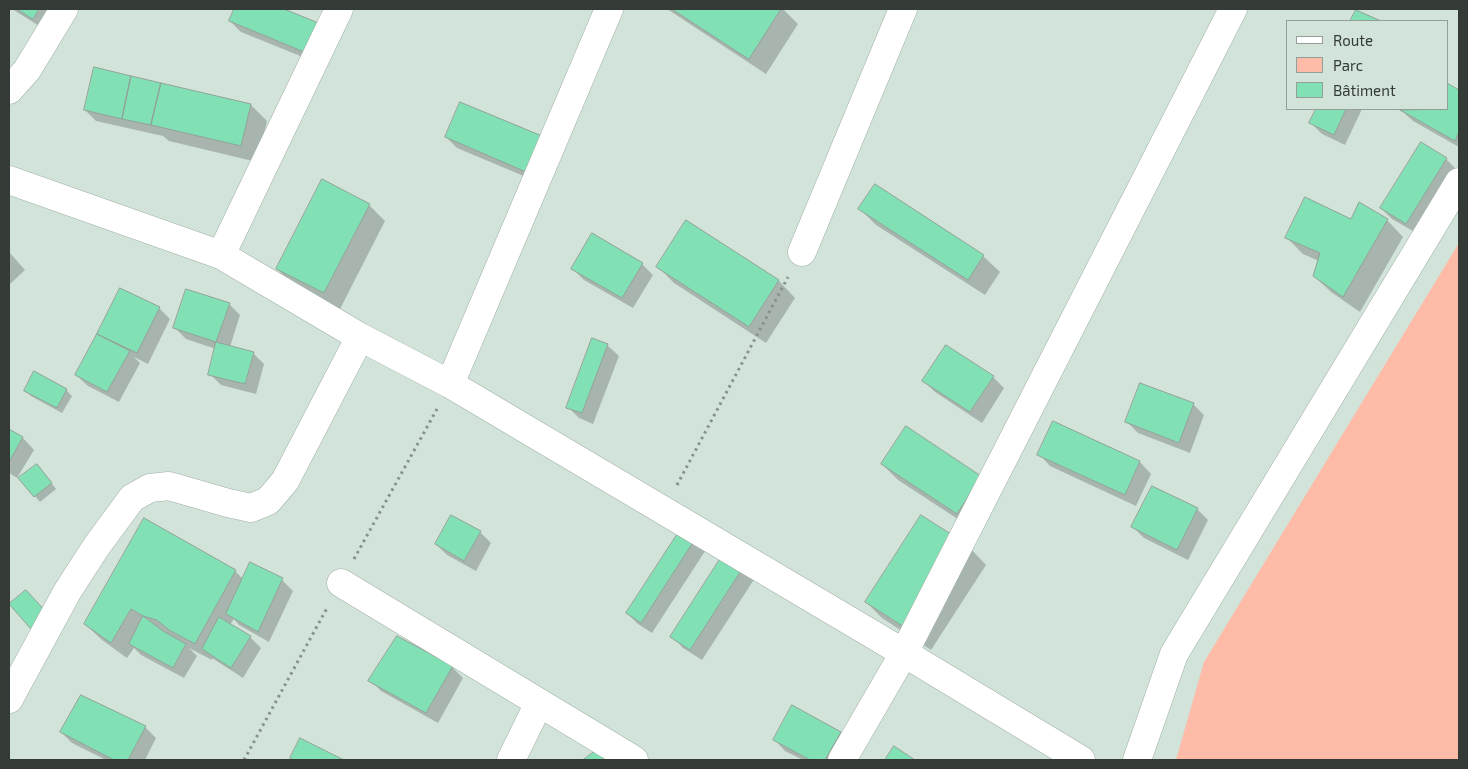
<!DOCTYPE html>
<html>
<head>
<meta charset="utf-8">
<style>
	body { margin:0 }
	#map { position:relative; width:1468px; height:769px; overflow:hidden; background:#d2e3da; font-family:"Exo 2",sans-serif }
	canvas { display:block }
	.frame { position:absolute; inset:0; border:10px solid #343b37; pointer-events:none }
	.legend { position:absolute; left:1286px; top:20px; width:162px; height:90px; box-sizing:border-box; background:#d2e3da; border:1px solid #93a099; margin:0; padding:6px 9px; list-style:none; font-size:15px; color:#343b37 }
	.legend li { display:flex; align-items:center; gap:10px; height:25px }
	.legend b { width:25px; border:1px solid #93a099 }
</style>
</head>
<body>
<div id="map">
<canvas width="1468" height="769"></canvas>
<div class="frame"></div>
<ul class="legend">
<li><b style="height:6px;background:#fff"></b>Route</li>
<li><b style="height:14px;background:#febba7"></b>Parc</li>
<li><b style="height:14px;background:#81e0b4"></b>Bâtiment</li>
</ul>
</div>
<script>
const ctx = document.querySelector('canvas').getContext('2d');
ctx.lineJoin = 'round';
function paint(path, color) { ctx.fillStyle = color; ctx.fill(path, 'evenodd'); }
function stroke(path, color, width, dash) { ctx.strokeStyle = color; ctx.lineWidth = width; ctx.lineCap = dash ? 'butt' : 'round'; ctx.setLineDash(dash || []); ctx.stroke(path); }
paint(new Path2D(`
	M1459,243v517h-283l28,-98z`), '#febba7');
paint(new Path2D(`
	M12,9h45l-13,20z
	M235,9h46l40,16 -1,39 -79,-32 -11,-11z
	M667,9h116l15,15 -32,50z
	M1447,85l12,7v55l-46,-26 -10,-9 -5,-3h49z
	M460,103l78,79 -81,-34 -11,-11z
	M251,105l16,16 -10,41 -88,-21 -6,-5 -67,-15 -11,-11z
	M1317,109h45l-17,36 -23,-11 -11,-11z
	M1446,159l11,11 -39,64 -26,-15 -11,-11z
	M369,205l16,16 -45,88 -47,-24 -16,-16z
	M860,209l123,47 17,16 -15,23 -109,-70z
	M1387,220l16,17 -43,75 -29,-20 -17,-16 5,-15 -16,-7 -16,-16 65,-17z
	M687,222l92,59 16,17 -29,45 -92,-60 -16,-16z
	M9,252l16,18 -16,15z
	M642,264l11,11 -20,33 -49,-28 -11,-11z
	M120,289l39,19 11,11 -22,45 -14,-7 6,6 -21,39 -31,-16 -12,-11z
	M229,304l11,11 -10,32 23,6 11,11 -8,30 -35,-9 -11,-11 6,-25 -30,-10 -11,-11z
	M607,345l12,11 -26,68 -14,-6 -11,-11z
	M35,373l31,17 6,6 -10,17 -31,-17 -6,-5z
	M993,377l11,11 -22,35 -47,-31 -11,-11z
	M1193,404l11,11 -14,38 -52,-20 -11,-11z
	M1054,422l86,40 11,12 -15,32 -86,-40 -11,-12z
	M9,430l14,8 11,12 -17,28 -8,-5z
	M882,464l98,13 -7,52 -75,-49z
	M42,471l14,18 -16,13 -20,-24z
	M1197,509l11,11 -20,40 -44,-22 -11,-11z
	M684,525l25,20 -57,88 -14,-9 -11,-11z
	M480,532l11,11 -15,28 -29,-16 -11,-11z
	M970,548l16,17 -55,85 -49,-32 -16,-16z
	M725,555l30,23 -53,82 -19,-12 -11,-12z
	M235,571l8,8 39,1 11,11 -24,51 -30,-17 -5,-6 -4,6 20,12 11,11 -18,30 -31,-20v2l-23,-12 8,8 -13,22 -43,-23 -7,-7 -7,10 -25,-18 -17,-16z
	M452,667l11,11 -25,45 -57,-32 -11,-11z
	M145,727l11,11 -11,22h-39l-34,-17 -11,-11z
	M840,733l11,11 -9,16h-39l-18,-9 -11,-12z`), '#0003');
const building = new Path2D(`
	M17,9h22l-6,10z
	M234,9h50l37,15 -12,30 -80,-33z
	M672,9h109l-32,50z
	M1356,10l25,11h-31z
	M94,67l37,9 -9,43 -38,-9z
	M131,76l30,7 -10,42 -29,-6z
	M161,83l90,21 -10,42 -90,-21z
	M1447,83l12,7v42l-4,9 -55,-31 47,-1z
	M460,102l82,34 -16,36 -81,-35z
	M1316,109h30l-12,26 -25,-12z
	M1421,142l26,16 -41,66 -26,-16z
	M322,179l48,25 -46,89 -48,-24z
	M875,184l109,71 -16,25 -110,-71z
	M1305,197l46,22 8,-17 29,17 -45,78 -30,-21 7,-23 -35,-15z
	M686,220l93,60 -30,47 -93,-60z
	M592,233l51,30 -21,35 -51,-29z
	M120,288l40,19 -23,46 -40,-19z
	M186,289l44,14 -14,39 -43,-14z
	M97,334l33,17 -23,41 -32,-17z
	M592,338l16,6 -26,69 -16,-5z
	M216,342l38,10 -9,32 -37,-9z
	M946,345l48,31 -24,36 -48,-31z
	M34,371l33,18 -10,19 -33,-17z
	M1140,383l54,20 -15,40 -54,-21z
	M1053,421l87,40 -15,34 -88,-40z
	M906,426l75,50 -24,38 -76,-50z
	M9,429l14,8 -14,25z
	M37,464l15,19 -18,14 -16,-19z
	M1152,486l46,22 -21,42 -46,-23z
	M451,515l30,16 -17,30 -29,-17z
	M921,515l50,32 -56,87 -50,-32z
	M144,518l92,52 -41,74 -26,-14 -12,-10 -14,-4 -12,-7 -20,34 -27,-19z
	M684,524l15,9 -58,90 -15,-10z
	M724,553l20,13 -54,84 -20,-13z
	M250,562l33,16 -25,54 -32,-18z
	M26,590l22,24 -17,15 -22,-25z
	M143,616l20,15 23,13 -13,24 -44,-24z
	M219,617l32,19 -20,32 -29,-19z
	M397,636l56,30 -27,47 -58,-32z
	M81,695l65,31 -18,34h-14l-54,-28z
	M792,705l49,27 -16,28h-15l-37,-20z
	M300,738l44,22h-50l-4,-2z
	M894,746l21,14h-30z
	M599,748l9,12h-25z`);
paint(building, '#81e0b4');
stroke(building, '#92a299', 1);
const minor = new Path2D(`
	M9,90l18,-20 37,-61
	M9,180l212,75 139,82 90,47 454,269 177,107
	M802,252l101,-243
	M221,255l118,-246
	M450,384l159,-375
	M341,583l293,177
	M9,699l58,-107 29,-45 36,-49 18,-10 19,-2 59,17 23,5 17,-7 17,-20 75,-144
	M511,760l28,-57
	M842,760l62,-107 329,-644
	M1137,760l37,-106 285,-472`);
stroke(minor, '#a0b0a7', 29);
stroke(new Path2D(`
	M677,485l111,-208
	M354,559l83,-150
	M244,760l83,-152`), '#85918a', 3, [2.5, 4]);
stroke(minor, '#fff', 28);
</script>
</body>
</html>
